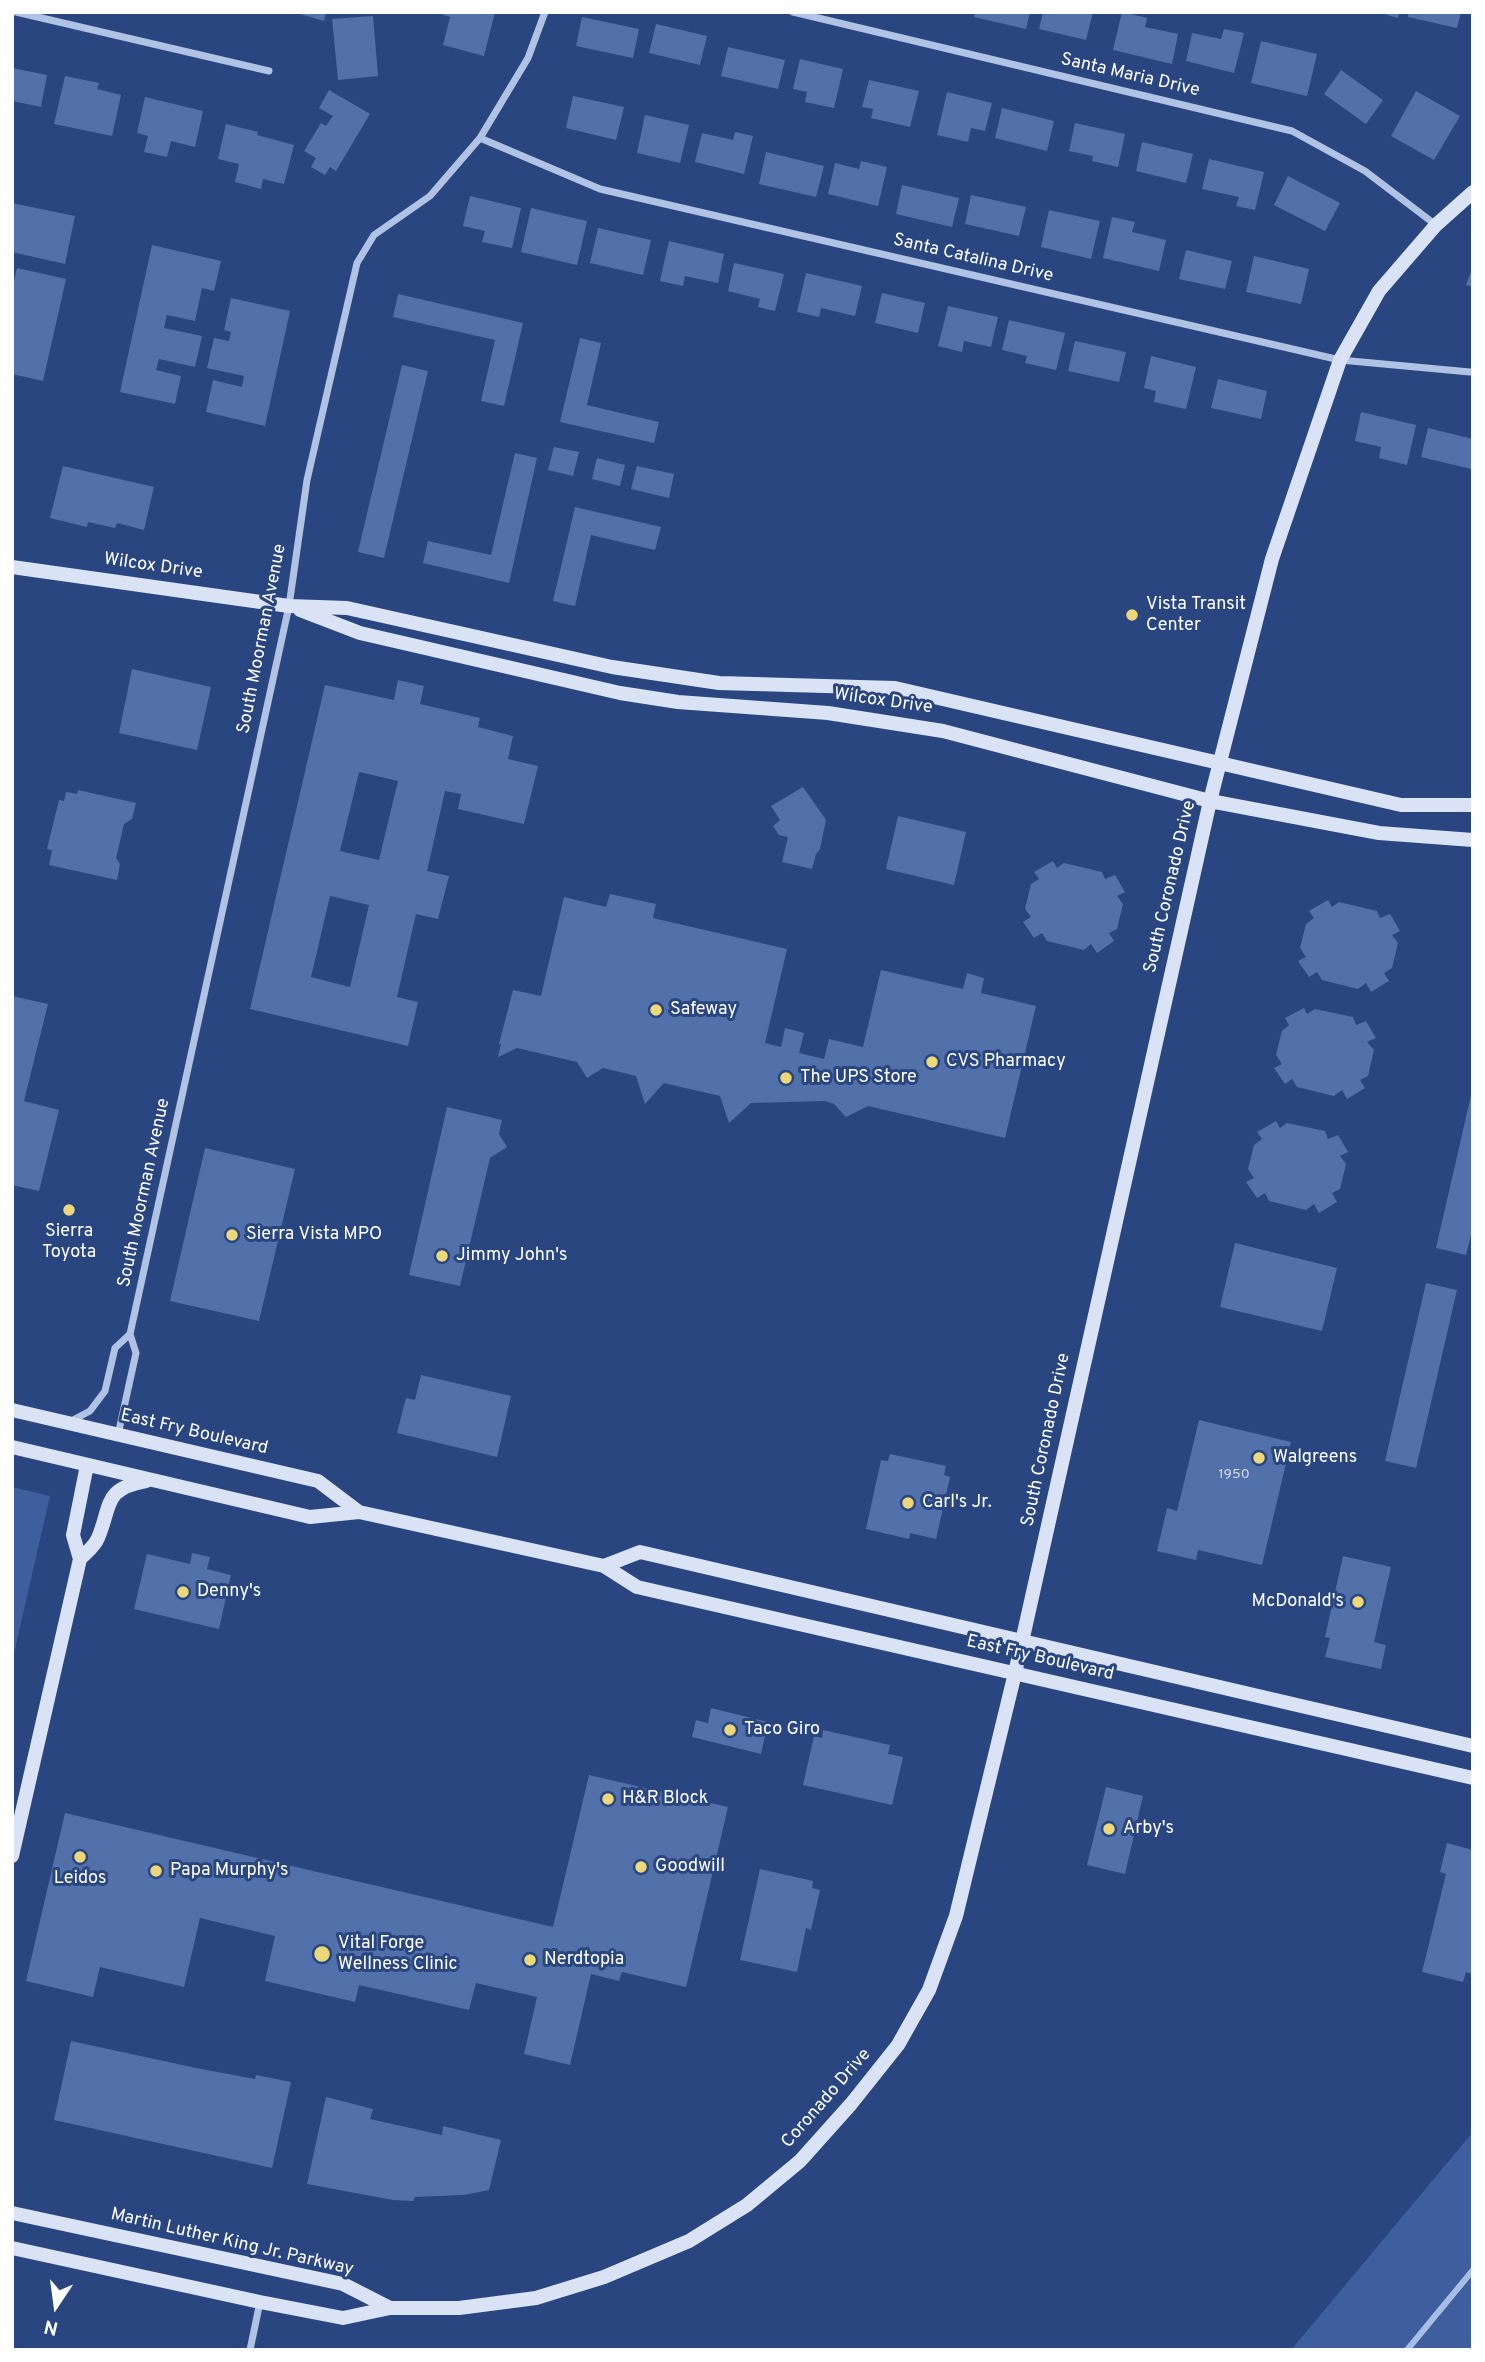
<!DOCTYPE html>
<html>
<head>
<meta charset="utf-8">
<style>
	body { margin:0 }
	#map { position:relative; width:1485px; height:2362px; overflow:hidden; background:#294680; font-family:Overpass,sans-serif }
	canvas { display:block }
	.frame { position:absolute; inset:0; border:14px solid #fff; pointer-events:none }
	.north { position:absolute; left:21px; top:2271px; width:70px; height:70px; -webkit-text-stroke:5px #294680; paint-order:stroke; rotate:193deg; font-size:19px; font-weight:700; line-height:28px; text-align:center; color:#fff }
	.north::after { content:''; display:block; margin:auto; width:24px; height:32px; background:#fff; clip-path:polygon(50% 0,100% 100%,50% 72%,0 100%) }
</style>
</head>
<body>
<div id="map">
<canvas width="1485" height="2362"></canvas>
<div class="frame"></div>
<div class="north">N</div>
</div>
<script>
const ctx = document.querySelector('canvas').getContext('2d');
ctx.lineJoin = 'round';
function paint(path, color) { ctx.fillStyle = color; ctx.fill(path, 'evenodd'); }
function stroke(path, color, width, dash) { ctx.strokeStyle = color; ctx.lineWidth = width; ctx.lineCap = dash ? 'butt' : 'round'; ctx.setLineDash(dash || []); ctx.stroke(path); }
function label(font, color, halo, rows, align = 'center') {
  ctx.font = font + ' Overpass,sans-serif'; ctx.lineWidth = 6; ctx.setLineDash([]); ctx.textBaseline = 'middle'; ctx.strokeStyle = halo; ctx.fillStyle = color; for (const [text, x, y, turn = 0] of rows) {
    ctx.save(); ctx.translate(x, y); ctx.rotate((+turn || 0) * Math.PI / 180); ctx.textAlign = isNaN(turn) ? turn : align; if (halo) ctx.strokeText(text, 0, 0); ctx.fillText(text, 0, 0); ctx.restore();
  }
}
paint(new Path2D(`
	M12,1487l38,9 -38,166z
	M1473,2132v218h-182z`), '#3e5e9d');
stroke(new Path2D(`
	M1407,2350l66,-80`), '#a6bde5', 6);
paint(new Path2D(`
	M293,12h33l-2,9z
	M434,12h61l-11,44 -41,-11 7,-28z
	M975,12h55l-4,17 -52,-12z
	M1043,12h50l-7,28 -47,-11z
	M1122,12l25,6 -2,9 33,7 -6,30 -59,-14z
	M1377,12h22l-1,6z
	M1409,12h52l-4,16 -49,-11z
	M373,16l5,60 -40,4 -6,-61z
	M582,17l57,12 -6,29 -57,-12z
	M656,24l51,12 -7,29 -51,-12z
	M1224,29l20,4 -10,40 -48,-12 6,-28 29,6z
	M1261,41l56,13 -10,42 -56,-13z
	M728,47l57,13 -7,29 -57,-13z
	M800,59l43,10 -9,39 -29,-6 2,-10 -14,-3z
	M12,68l35,7 -6,32 -29,-6z
	M1341,70l42,30 -17,24 -42,-30z
	M65,76l34,7 -2,6 24,6 -9,41 -58,-12z
	M869,80l50,11 -9,36 -39,-9 2,-9 -11,-2z
	M329,90l41,24 -34,57 -6,-4 -5,8 -14,-8 5,-9 -12,-7 17,-28 5,3 7,-10 -14,-8z
	M1416,91l44,25 -26,44 -43,-24z
	M947,92l45,11 -7,28 -14,-3 -3,14 -31,-7z
	M573,96l51,11 -8,33 -50,-12z
	M145,97l58,14 -8,36 -24,-6 -4,16 -23,-5 4,-16 -11,-3z
	M1002,108l52,13 -7,30 -52,-13z
	M645,115l44,10 -9,38 -43,-10z
	M1075,123l50,11 -7,33 -26,-6 1,-5 -24,-5z
	M226,124l32,8 -1,3 37,10 -10,39 -21,-5 -2,10 -26,-7 4,-18 -21,-5z
	M735,132l18,4 -9,38 -49,-12 7,-29 31,7z
	M1142,142l51,12 -7,29 -50,-12z
	M766,152l58,14 -8,31 -57,-13z
	M1209,159l55,13 -9,38 -19,-4 3,-9 -37,-8z
	M861,161l26,6 -9,39 -50,-12 7,-31 24,6z
	M1288,176l52,27 -15,28 -51,-26z
	M902,185l57,13 -7,29 -56,-13z
	M971,195l55,12 -7,29 -54,-12z
	M470,196l51,12 -9,40 -30,-6 3,-11 -22,-5z
	M12,203l63,13 -10,48 -53,-12z
	M531,208l56,13 -10,44 -56,-13z
	M1049,210l51,11 -9,38 -50,-12z
	M1112,217l23,5 -3,10 34,8 -7,31 -56,-13z
	M598,228l53,12 -8,35 -53,-12z
	M669,241l55,13 -6,29 -33,-7 -2,10 -23,-5z
	M152,245l69,16 -7,30 -12,-3 -7,33 -28,-6 -3,13 38,8 -7,31 -36,-8 -3,11 25,6 -6,28 -55,-12z
	M1186,250l46,11 -7,28 -46,-10z
	M1254,256l55,13 -8,35 -55,-12z
	M734,263l50,11 -9,37 -17,-4 2,-8 -32,-8z
	M1473,266v21l-7,-2z
	M17,268l49,11 -23,102 -31,-7v-85z
	M806,273l56,13 -7,30 -34,-8 -2,9 -22,-5z
	M882,293l43,10 -7,30 -43,-10z
	M398,294l125,29 -19,83 -23,-5 14,-61 -102,-23z
	M231,298l59,13 -25,115 -59,-14 7,-32 29,7 2,-11 -37,-8 7,-30 15,3 2,-9 -7,-2z
	M948,306l50,11 -7,30 -27,-6 -2,11 -24,-6z
	M1009,320l56,13 -9,37 -31,-7 2,-7 -25,-6z
	M580,338l21,5 -14,62 72,17 -5,21 -94,-21z
	M1075,341l51,11 -7,30 -51,-11z
	M1151,356l45,11 -10,42 -32,-7 2,-11 -12,-3z
	M402,365l26,6 -44,187 -26,-6z
	M1218,379l49,12 -6,28 -50,-11z
	M1361,412l55,13 -9,40 -28,-7 2,-11 -26,-6z
	M1428,428l45,11 -2,30 -50,-12z
	M554,447l25,5 -6,24 -25,-6z
	M515,453l22,5 -28,125 -86,-20 5,-22 63,14z
	M597,458l28,7 -5,21 -28,-7z
	M63,466l91,21 -10,43 -27,-7 -2,5 -27,-6 -1,5 -37,-9z
	M637,466l37,8 -5,24 -38,-9z
	M575,507l86,20 -6,23 -64,-15 -16,71 -22,-5z
	M132,669l79,18 -14,63 -78,-17z
	M398,680l26,6 -4,18 60,14 -2,9 35,9 -5,23 30,7 -14,58 -66,-15 3,-15 -16,-3 -18,80 22,5 -11,43 -22,-5 -19,83 21,5 -10,44 -158,-37 75,-324 69,15zM359,772l39,9 -19,79 -39,-9zM330,896l39,9 -19,82 -39,-10z
	M803,787l23,33 -6,29 -4,5 -4,15 -30,-7 6,-25 -9,-2 -6,-9 7,-6 -9,-14z
	M78,790l58,13 -4,16 -8,5 -8,34 4,6 -3,16 -68,-15 3,-15 -5,-1 12,-49 5,1 2,-9 11,2z
	M898,816l68,16 -12,53 -68,-16z
	M1053,861l4,7 7,-5 38,9 3,7 10,-4 10,17 -8,4 6,8 -6,25 -8,4 5,8 -17,12 -6,-9 -7,6 -37,-9 -5,-8 -8,5 -11,-16 8,-5 -6,-8 6,-25 8,-5 -5,-7z
	M610,894l46,10 -3,14 134,31 -22,94 16,4 4,-19 19,5 -5,20 25,6 5,-20 34,8 18,-77 82,19 4,-16 17,5 -3,15 55,13 -31,132 -137,-32 -22,11 -12,-13 -9,-3 -74,2 -22,20 -9,-27 -56,-13 -19,21 -9,-28 -33,-8 -16,10 -10,-16 -60,-14 -19,9 3,-13h-2l14,-54 28,6 23,-99 42,10z
	M1328,900l4,7 7,-5 38,9 3,7 10,-4 10,17 -8,4 6,8 -6,25 -8,5 5,8 -18,11 -5,-9 -8,6 -36,-9 -5,-8 -8,5 -11,-16 8,-4 -6,-9 6,-24 8,-6 -5,-7z
	M12,996l36,8 -24,97 35,9 -20,81 -27,-6z
	M1304,1008l3,6 8,-5 38,8 3,8 10,-4 10,17 -9,4 7,8 -6,26 -8,4 5,8 -18,11 -5,-9 -8,6 -37,-9 -5,-8 -7,5 -11,-16 8,-4 -6,-9 6,-24 7,-6 -4,-7z
	M1472,1091l1,136 -7,28 -30,-7z
	M447,1107l55,13 -3,14 8,13 -17,11 -30,128 -51,-11z
	M1276,1121l4,7 7,-5 38,8 3,8 10,-4 10,17 -8,4 6,8 -6,25 -8,4 5,9 -18,11 -5,-9 -8,6 -37,-9 -4,-8 -8,5 -11,-16 8,-4 -6,-9 6,-24 8,-6 -5,-7z
	M205,1148l90,21 -36,152 -89,-20z
	M1235,1243l102,25 -15,63 -102,-24z
	M1426,1283l31,7 -41,178 -31,-7z
	M421,1375l90,21 -14,61 -100,-24 9,-35 9,2z
	M1199,1420l92,22 -29,123 -64,-15 -2,10 -39,-9 10,-43 10,3z
	M890,1454l56,12 -2,9 6,2 -14,62 -26,-6 -1,6 -43,-10 15,-69 7,1z
	M192,1553l18,4 -3,12 24,6 -12,54 -85,-20 13,-55 43,10z
	M1343,1556l48,11 -17,75 12,3 -5,24 -56,-12 5,-19 -5,-1z
	M711,1708l57,14 -7,32 -69,-17 4,-17 12,3z
	M823,1730l67,15 -2,9 15,3 -11,48 -89,-20 11,-49 8,2z
	M589,1775l139,32 -42,180 -64,-15 -3,9 -28,-7 -21,91 -46,-11 13,-57 -61,-14 -7,27 -110,-25 -4,17 -90,-21 10,-45 -75,-18 -16,69 -84,-20 -7,30 -67,-16 39,-168 488,114z
	M1106,1787l37,9 -18,78 -38,-9z
	M1447,1843l26,7v124l-7,-2 -3,10 -41,-10 24,-98 -6,-2z
	M760,1869l53,12 -1,7 8,2 -9,40 -5,-2 -9,44 -57,-12z
	M71,2041l125,27 59,11 1,-4 35,7 -19,86 -218,-48z
	M326,2097l47,12 -3,10 72,16 1,-9 58,14 -12,50 -25,5 -49,2 -2,4 -20,-1 -86,-16z`), '#5270a9');
stroke(new Path2D(`
	M16,12l253,59
	M793,12l499,119 73,40 71,54
	M480,138l120,51 740,171 130,12
	M71,1421l19,-10 15,-20 10,-43 15,-14
	M118,1435l18,-82 -6,-19 159,-728 18,-126 50,-217 17,-28 56,-39 50,-58 48,-80 17,-46
	M250,2350l10,-48`), '#b1c3e5', 7);
stroke(new Path2D(`
	M12,567l277,39 58,2 265,59 107,16 176,5 506,117h72
	M300,610l60,23 260,60 58,9 150,11 115,18 267,70 169,32 94,7
	M12,1410l306,71 41,31
	M12,1447l298,70 49,-5 245,54 33,21 836,191
	M80,1559c6,-6 15,-13 18,-21 14,-32 4,-49 48,-57
	M604,1566l36,-14 833,194
	M12,1856l68,-297 -7,-24 14,-70
	M12,2213l331,71 47,24
	M12,2248l248,54 83,16 47,-10h69l77,-10 68,-21 85,-36 58,-36 53,-44 51,-57 47,-59 31,-55 27,-74 59,-243 195,-872 62,-242 68,-199 39,-69 57,-66 37,-33`), '#dae3f5', 14);
for (const [x, y, r, color] of [
	[1132,615,7,"#ecd779"],
	[656,1010,7,"#ecd779"],
	[932,1062,7,"#ecd779"],
	[786,1078,7,"#ecd779"],
	[69,1210,7,"#ecd779"],
	[232,1235,7,"#ecd779"],
	[442,1256,7,"#ecd779"],
	[1259,1458,7,"#ecd779"],
	[908,1503,7,"#ecd779"],
	[183,1592,7,"#ecd779"],
	[1358,1602,7,"#ecd779"],
	[730,1730,7,"#ecd779"],
	[608,1799,7,"#ecd779"],
	[1109,1829,7,"#ecd779"],
	[80,1857,7,"#ecd779"],
	[641,1867,7,"#ecd779"],
	[156,1871,7,"#ecd779"],
	[322,1954,9,"#ecd779"],
	[530,1960,7,"#ecd779"]
]) { const dot = new Path2D(); dot.arc(x, y, r, 0, 2 * Math.PI); ctx.fillStyle = color; ctx.fill(dot); stroke(dot, '#294680', 2.5); }
label('14px', '#d4dbea', null, [
	["1950",1234,1475]
]);
label('18px', '#fff', '#294680', [
	["Santa Maria Drive",1130,76,13],
	["Santa Catalina Drive",973,259,13],
	["Wilcox Drive",153,567,8],
	["South Moorman Avenue",263,639,-79],
	["Wilcox Drive",883,702,8],
	["South Coronado Drive",1171,887,-77],
	["South Moorman Avenue",145,1193,-78],
	["East Fry Boulevard",194,1433,13],
	["South Coronado Drive",1047,1440,-78],
	["East Fry Boulevard",1040,1659,13],
	["Coronado Drive",827,2099,-49],
	["Martin Luther King Jr. Parkway",232,2243,13]
]);
label('18px', '#fff', '#294680', [
	["Vista Transit",1146,605],
	["Center",1146,626],
	["Safeway",670,1010],
	["CVS Pharmacy",946,1062],
	["The UPS Store",800,1078],
	["Sierra",69,1232,"center"],
	["Toyota",69,1253,"center"],
	["Sierra Vista MPO",246,1235],
	["Jimmy John's",456,1256],
	["Walgreens",1273,1458],
	["Carl's Jr.",922,1503],
	["Denny's",197,1592],
	["McDonald's",1344,1602,"right"],
	["Taco Giro",744,1730],
	["H&R Block",622,1799],
	["Arby's",1123,1829],
	["Goodwill",655,1867],
	["Papa Murphy's",170,1871],
	["Leidos",80,1879,"center"],
	["Vital Forge",338,1944],
	["Wellness Clinic",338,1965],
	["Nerdtopia",544,1960]
], 'left');
</script>
</body>
</html>
